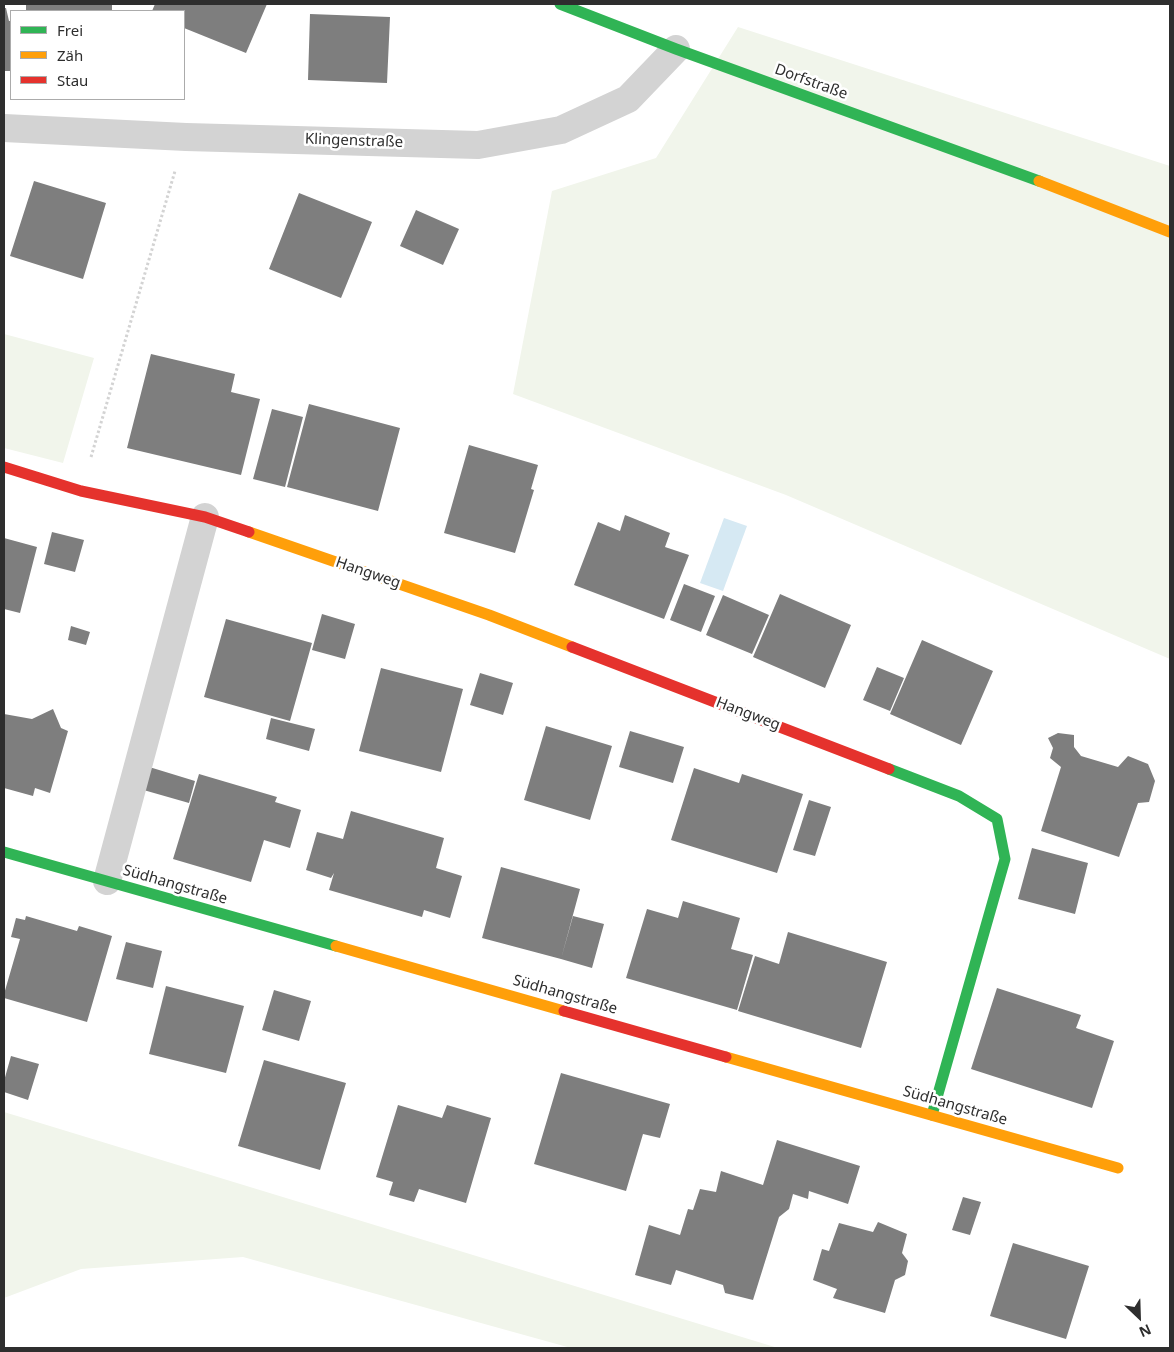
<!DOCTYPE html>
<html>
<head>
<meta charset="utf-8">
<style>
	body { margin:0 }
	#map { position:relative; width:1174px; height:1352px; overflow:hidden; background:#fff; font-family:"Noto Sans",sans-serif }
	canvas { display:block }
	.frame { position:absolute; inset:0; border:5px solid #2e2e2e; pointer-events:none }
	.legend { position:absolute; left:10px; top:10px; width:175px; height:90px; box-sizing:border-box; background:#fff; border:1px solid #ababab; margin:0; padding:6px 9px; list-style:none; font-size:15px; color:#2e2e2e }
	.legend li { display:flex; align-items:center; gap:10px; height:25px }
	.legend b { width:25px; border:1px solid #ababab }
	.north { position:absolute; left:1114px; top:1292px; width:50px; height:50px; -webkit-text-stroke:4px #fff; paint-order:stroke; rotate:156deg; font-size:14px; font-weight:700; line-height:20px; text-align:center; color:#2e2e2e }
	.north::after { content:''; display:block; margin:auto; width:18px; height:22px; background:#2e2e2e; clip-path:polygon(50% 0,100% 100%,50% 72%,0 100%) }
</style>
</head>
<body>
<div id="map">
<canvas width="1174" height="1352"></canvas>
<div class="frame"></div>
<ul class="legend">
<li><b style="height:6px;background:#30b455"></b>Frei</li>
<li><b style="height:6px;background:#ff9f0a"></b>Zäh</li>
<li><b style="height:6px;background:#e5322d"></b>Stau</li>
</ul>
<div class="north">N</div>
</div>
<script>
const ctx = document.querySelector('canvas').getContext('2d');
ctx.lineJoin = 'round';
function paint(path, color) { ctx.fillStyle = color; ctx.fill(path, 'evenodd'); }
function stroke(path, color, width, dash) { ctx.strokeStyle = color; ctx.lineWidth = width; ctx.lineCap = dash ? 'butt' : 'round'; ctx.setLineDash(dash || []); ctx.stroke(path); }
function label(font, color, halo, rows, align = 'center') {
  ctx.font = font + ' "Noto Sans",sans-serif'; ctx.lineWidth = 5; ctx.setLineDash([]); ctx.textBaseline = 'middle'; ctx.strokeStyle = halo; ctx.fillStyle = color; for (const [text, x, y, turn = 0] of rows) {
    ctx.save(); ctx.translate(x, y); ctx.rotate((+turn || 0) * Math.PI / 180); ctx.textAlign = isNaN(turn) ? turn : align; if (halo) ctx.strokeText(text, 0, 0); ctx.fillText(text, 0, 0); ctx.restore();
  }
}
paint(new Path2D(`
	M738,27l432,139v493l-384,-164 -273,-101 39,-203 104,-33z
	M4,334l90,24 -31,105 -59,-15z
	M4,1112l774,236h-207l-328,-91 -162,12 -77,29z`), '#f1f5eb');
paint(new Path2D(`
	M724,518l23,8 -24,65 -23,-8z`), '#d6e9f3');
paint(new Path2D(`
	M26,4h86v7h-86z
	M155,4h112l-21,49 -62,-25v-17h-32z
	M4,8h2l3,13h2v50h-7z
	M310,14l80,3 -3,66 -79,-3z
	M34,181l72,22 -23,76 -73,-23z
	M299,193l73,29 -31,76 -72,-29z
	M416,210l43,19 -16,36 -43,-19z
	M151,354l84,20 -4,18 29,7 -19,76 -114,-27z
	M309,404l91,24 -22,83 -91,-24z
	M272,409l31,8 -18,70 -32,-8z
	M469,445l69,20 -7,24 3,1 -19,63 -71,-20z
	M625,515l45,18 -5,14 24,8 -25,64 -90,-34 24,-63 22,9z
	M52,532l32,8 -9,32 -31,-8z
	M4,538l33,9 -17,66 -16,-4z
	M684,584l31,12 -14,36 -31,-12z
	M780,594l71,31 -26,63 -72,-31z
	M723,595l46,20 -17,39 -46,-19z
	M322,614l33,10 -10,35 -33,-9z
	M226,619l86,24 -22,78 -86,-24z
	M71,626l19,6 -4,13 -18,-5z
	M922,640l71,31 -32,74 -71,-31z
	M877,667l27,11 -14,33 -27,-11z
	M381,668l82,21 -22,83 -82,-21z
	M480,673l33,10 -10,32 -33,-10z
	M53,709l8,19 7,3 -18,62 -15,-5 -2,8 -29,-8v-74l28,5z
	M271,718l44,11 -6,22 -43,-12z
	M546,726l66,20 -22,74 -66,-20z
	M630,731l54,16 -11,36 -54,-16z
	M1058,733l16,2v12l7,9 37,11 10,-11 20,8 7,17 -6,21 -11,1 -19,54 -78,-26 20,-64 -11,-9 3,-10 -5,-10z
	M146,766l49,15 -6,22 -49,-14z
	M694,768l45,15 3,-9 61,20 -26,79 -106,-33z
	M199,774l78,23 -2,5 26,8 -11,38 -26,-8 -13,42 -78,-23z
	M809,800l22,7 -16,49 -22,-6z
	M351,811l93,27 -8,30 26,8 -12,42 -26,-8 -2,7 -93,-27 5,-17 -3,5 -25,-8 11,-38 26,7z
	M1032,848l56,15 -13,51 -57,-15z
	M501,867l79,22 -19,70 -79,-21z
	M683,901l57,17 -9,31 22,6 -16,55 -111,-32 21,-69 31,9z
	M26,916l51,15 2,-5 33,10 -25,86 -83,-24v-4l16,-55 -9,-2 5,-19 9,2z
	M573,916l31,8 -12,44 -31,-9z
	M788,932l99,30 -26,86 -123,-37 17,-55 24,8z
	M126,942l36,9 -9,37 -37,-9z
	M166,986l78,20 -18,67 -77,-19z
	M997,988l84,27 -5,13 38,13 -22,67 -121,-39z
	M274,990l37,11 -12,40 -37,-11z
	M11,1056l28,8 -11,36 -24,-8v-11z
	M264,1060l82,23 -26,87 -82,-24z
	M561,1073l109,31 -10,34 -17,-4 -17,57 -92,-27z
	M398,1105l44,13 5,-13 44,13 -25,85 -47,-14 -5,13 -25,-7 4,-13 -17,-5z
	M777,1140l83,26 -12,38 -39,-13 -1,8 -15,-5 -4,15 -10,8 -26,83 -28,-7 -2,-8 -47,-15 -5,15 -36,-10 14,-50 31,10 8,-26 5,1 7,-21 16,3 5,-21 42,14z
	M963,1197l18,5 -11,33 -18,-5z
	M878,1222l29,12 -5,19 6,8 -3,14 -10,5 -10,33 -52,-15 4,-9 -24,-9 9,-31 7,2 10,-28 34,9z
	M1013,1243l76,23 -23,73 -76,-23z`), '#7e7e7e');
stroke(new Path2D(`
	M91,457l84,-286`), '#d3d3d3', 3, [2.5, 2.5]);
stroke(new Path2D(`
	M4,128l182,9 292,8 83,-15 67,-31 48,-50
	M107,881l98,-364`), '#d3d3d3', 28);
stroke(new Path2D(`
	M560,4l116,45 363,132
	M889,769l70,27 38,23 8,40 -73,256
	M4,852l332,94`), '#30b455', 11);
stroke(new Path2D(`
	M1039,181l131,51
	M249,532l240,83 83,32
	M336,946l228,65
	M726,1057l392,111`), '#ff9f0a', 11);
stroke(new Path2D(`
	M4,467l77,24 124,26 44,15
	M572,647l317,122
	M564,1011l162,46`), '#e5322d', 11);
label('15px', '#2e2e2e', '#fff', [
	["Dorfstraße",811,82,20],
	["Klingenstraße",354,141,2],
	["Hangweg",368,573,19],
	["Hangweg",748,714,21],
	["Südhangstraße",175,885,16],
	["Südhangstraße",565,995,16],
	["Südhangstraße",955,1106,16]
]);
</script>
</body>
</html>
